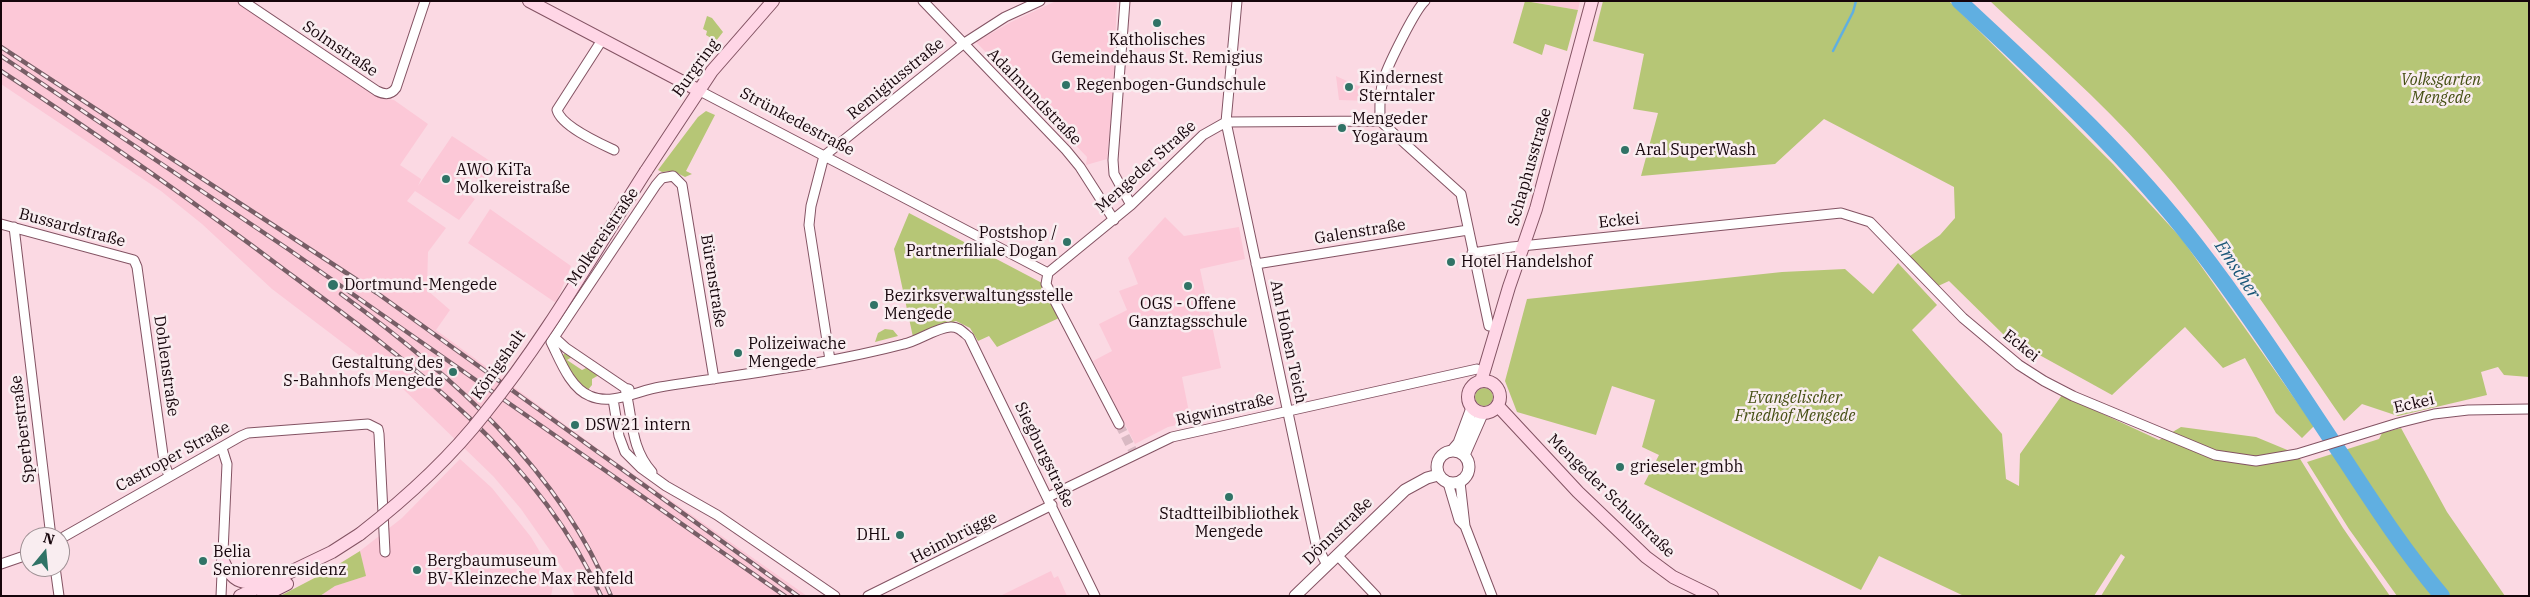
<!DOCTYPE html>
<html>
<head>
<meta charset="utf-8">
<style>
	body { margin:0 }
	#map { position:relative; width:2530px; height:597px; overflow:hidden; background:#fbd9e3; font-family:"IBM Plex Serif",serif }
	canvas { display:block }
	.frame { position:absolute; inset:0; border:2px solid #16050b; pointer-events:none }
	.north { position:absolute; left:20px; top:527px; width:50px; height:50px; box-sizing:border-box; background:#f9edf0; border:1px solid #9e9094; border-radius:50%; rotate:17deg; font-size:14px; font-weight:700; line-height:20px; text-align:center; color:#16050b }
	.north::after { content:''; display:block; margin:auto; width:18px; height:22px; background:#307366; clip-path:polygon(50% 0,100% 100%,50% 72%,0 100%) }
</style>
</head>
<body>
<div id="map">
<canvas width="2530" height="597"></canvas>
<div class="frame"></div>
<div class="north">N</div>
</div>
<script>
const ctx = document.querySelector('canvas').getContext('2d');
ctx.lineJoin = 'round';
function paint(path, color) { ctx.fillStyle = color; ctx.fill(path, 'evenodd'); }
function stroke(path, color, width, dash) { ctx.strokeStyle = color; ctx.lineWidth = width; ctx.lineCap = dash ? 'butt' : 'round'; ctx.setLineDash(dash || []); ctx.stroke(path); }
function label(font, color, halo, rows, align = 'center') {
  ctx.font = font + ' "IBM Plex Serif",serif'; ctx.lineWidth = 5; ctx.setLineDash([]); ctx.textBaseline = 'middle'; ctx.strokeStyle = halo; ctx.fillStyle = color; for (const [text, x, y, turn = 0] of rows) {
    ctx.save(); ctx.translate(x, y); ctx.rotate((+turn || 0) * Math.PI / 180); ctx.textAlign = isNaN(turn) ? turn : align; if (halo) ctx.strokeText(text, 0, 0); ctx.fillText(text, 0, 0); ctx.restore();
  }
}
paint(new Path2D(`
	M1,1h236l141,96 16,3 34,24 -28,41 21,14 -3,7 34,-50 41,27 -12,19 -9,-6 -10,14 13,9 -16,21 -44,-29 -8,10 39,27 -18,24 -1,38 23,20 -14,20 176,129 195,137h-232l-12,-27 -42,-60 -28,-33 -92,-89 -129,-98 -70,-65 -41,-33 -160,-107z
	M1056,1h61l-4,93 -6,65 -21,6 1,-8 -111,-115 35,-20z
	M1526,1h54l-2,9z
	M1336,76l35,16 -2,9 -30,-1z
	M490,209l81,57 -15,37 -88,-60z
	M1165,217l19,19 55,-9 6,32 -45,10 21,99 -39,9 9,45 -23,5 -33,17 -42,-83 19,-10 -13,-27 28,-14 -8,-19 19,-7 -10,-26z
	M460,459l32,29 39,49 24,40 -4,19h-231l15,-10 30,-10 -5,-25 42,-33z
	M1051,571l3,7 4,-2 9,20h-67z`), '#fcc8d7');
paint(new Path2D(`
	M1525,1l53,9 -11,41 -22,-7 -3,11 -29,-12z
	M1603,1h346l164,163 69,75 132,187 -12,12 -26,-25 -31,-55 -22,10 -38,-41 -73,68 -107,-59 -56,-55 -13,6 -29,-29 33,-23 15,-17 -1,-31 -130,-68 -49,45 -134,12 17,-63 -25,-4 11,-55 -51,-13z
	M1990,1h539v376l-25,-2 -6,-8 -17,5 6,23 -89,21 -36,-12 -18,17c-63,-91 -123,-185 -197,-268 -48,-54 -104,-102 -157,-152z
	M707,16l5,2 11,14 -7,9 -10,-6 1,-4 -4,-2z
	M706,111l9,4 -29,56 6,3 -7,3 -12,-6 -11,1 -4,-2 40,-53z
	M909,213l133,70 17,35 -62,29 -8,-11 -11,5 -8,-13 -14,-7 -43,16 -19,-88z
	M1898,263l39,42 -25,25 90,104 4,45 13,7 1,-32 42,-59 97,45 22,-13 75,10 41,17 46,74 47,68h-289l24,-39 -4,-3 -27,42h-130l-85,-40 -18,34 -217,-106 15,-29 -17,-8 13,-47 -43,-14 -16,49 -79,-23 -12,-31 22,-82 255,-27 63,-3 28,25z
	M885,329l8,1 5,6 -23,6 3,-9z
	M565,353l7,4 -5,3 15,10 6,-3 11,8 -7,4v6l-5,6 -19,-21 -6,-14z
	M1475 397a9 9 0 1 1 18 0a9 9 0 1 1-18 0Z
	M2401,428l46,84 58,84h-108l-48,-67 -42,-67 72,-23 3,-6z
	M360,551l6,25 -31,10 -15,10h-40l46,-24z`), '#b6c676');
stroke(new Path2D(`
	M1833,51l20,-39 3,-11`), '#60afe1', 2.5);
stroke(new Path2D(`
	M1959,1c84,78 167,153 237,244 52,67 98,139 145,209 32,49 63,97 101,142`), '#60afe1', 16);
stroke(new Path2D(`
	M1119,424l16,31`), '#d9b9c3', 9, [9, 4.5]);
const minor = new Path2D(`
	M243,1l134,90c8,4 14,4 19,-3l29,-87
	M923,1l143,149 14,17 34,53
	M1125,1l-12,159 1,14 17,31
	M1237,1l-11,121 90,422 11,21
	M602,40l-45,70c4,16 42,33 57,40
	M698,90l350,183
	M1380,121c0,-15 -1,-29 4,-43 5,-15 31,-68 41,-77
	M1,224l133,36 3,7 27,195 5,14
	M14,227l37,310
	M1472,253l40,-6 329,-34 29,9 93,96 56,47 25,16 29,15 142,59 41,6 41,-7 101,-31 36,-9 34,-4 61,-1
	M1256,264l212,-34
	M1048,273l83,-68 72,-70 23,-13 154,-1 81,73 28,132
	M1048,273l-2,11 73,140
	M554,337l12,11 59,40 4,1
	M830,360l-21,-135 2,-19 13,-50 139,-112 42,-27 35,-16
	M714,379l-32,-194 -9,-9 -11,2 -6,7 -105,157c9,18 19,46 39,54 22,10 49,-6 70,-9 82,-13 164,-22 244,-43 14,-3 32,-16 46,-17 8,-1 13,5 19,10l126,259
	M625,388c8,30 5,60 27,84
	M613,399l6,37 6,16 16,16 25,18 51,29 118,81
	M1460,482l5,44
	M1448,483l11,37 6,6 27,70
	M1048,497l124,-60 305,-68
	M60,539l181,-103 7,-3 120,-9 10,5 1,5 6,118
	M1337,555l39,41
	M1,564l29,-10
	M55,567l4,29
	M221,596l6,-132 -5,-16
	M868,596l184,-91`);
const tertiary = new Path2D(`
	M1453,450l6,-7 13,-35
	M1437 467a16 16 0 1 1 32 0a16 16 0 1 1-32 0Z
	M1464,455l18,-41
	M1295,596l110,-106 22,-12 11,-3`);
const secondary = new Path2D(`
	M529,1l169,89
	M646,171l66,-100 61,-70
	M1468 397a16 16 0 1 1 32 0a16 16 0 1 1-32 0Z
	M1481,381l28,-94 27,-78 56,-208
	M1498,406l80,86 68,65 27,20 39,19
	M223,561c8,19 19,26 39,18
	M240,596l92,-44 28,-18
	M263,596l24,-12`);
stroke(minor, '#835363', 11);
stroke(tertiary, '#835363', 13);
stroke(secondary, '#835363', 14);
stroke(minor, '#fff', 9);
stroke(tertiary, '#fff', 11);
stroke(secondary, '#ffd6e6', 12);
const rail = new Path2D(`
	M1,47l376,246 421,303
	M1,56l287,193 497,347
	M1,71c97,64 192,130 285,200 122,90 251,183 315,325
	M341,294c107,78 219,175 270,302`);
stroke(rail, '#775e66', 4.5);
stroke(rail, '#f9edf0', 2.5, [8]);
const secondaryBridge = new Path2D(`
	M360,534c45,-35 90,-76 125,-121 61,-75 109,-161 161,-242`);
stroke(secondaryBridge, '#835363', 14, []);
stroke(secondaryBridge, '#ffd6e6', 12);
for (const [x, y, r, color] of [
	[1157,23,5,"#307366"],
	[1066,85,5,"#307366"],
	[1349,87,5,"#307366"],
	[1342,128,5,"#307366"],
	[1625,150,5,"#307366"],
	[446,179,5,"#307366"],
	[1067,242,5,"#307366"],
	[1451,262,5,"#307366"],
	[333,285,6,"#307366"],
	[1188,286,5,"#307366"],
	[874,305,5,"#307366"],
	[738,353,5,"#307366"],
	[453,372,5,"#307366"],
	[575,425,5,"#307366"],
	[1620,467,5,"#307366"],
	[1229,497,5,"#307366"],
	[900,535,5,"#307366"],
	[203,561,5,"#307366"],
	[417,570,5,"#307366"]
]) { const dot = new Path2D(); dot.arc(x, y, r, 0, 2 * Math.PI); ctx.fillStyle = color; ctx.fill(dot); stroke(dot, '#f9edf0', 2); }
label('16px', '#16050b', '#f9edf0', [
	["Katholisches",1157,40,"center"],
	["Gemeindehaus St. Remigius",1157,58,"center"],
	["Kindernest",1359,78],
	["Sterntaler",1359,96],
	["Regenbogen-Gundschule",1076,85],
	["Mengeder",1352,119],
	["Yogaraum",1352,137],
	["Aral SuperWash",1635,150],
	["AWO KiTa",456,170],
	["Molkereistraße",456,188],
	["Postshop /",1057,233,"right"],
	["Partnerfiliale Dogan",1057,251,"right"],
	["Hotel Handelshof",1461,262],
	["Dortmund-Mengede",344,285],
	["Bezirksverwaltungsstelle",884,296],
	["Mengede",884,314],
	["OGS - Offene",1188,304,"center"],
	["Ganztagsschule",1188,322,"center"],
	["Polizeiwache",748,344],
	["Mengede",748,362],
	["Gestaltung des",443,363,"right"],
	["S-Bahnhofs Mengede",443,381,"right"],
	["DSW21 intern",585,425],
	["grieseler gmbh",1630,467],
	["Stadtteilbibliothek",1229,514,"center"],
	["Mengede",1229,532,"center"],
	["DHL",890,535,"right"],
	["Belia",213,552],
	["Seniorenresidenz",213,570],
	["Bergbaumuseum",427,561],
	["BV-Kleinzeche Max Rehfeld",427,579]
], 'left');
label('16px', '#16050b', '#f9edf0', [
	["Solmstraße",340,49,34],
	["Burgring",696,68,-54],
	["Remigiusstraße",896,79,-39],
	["Adalmundstraße",1034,97,46],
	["Strünkedestraße",797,122,28],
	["Mengeder Straße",1146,167,-42],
	["Schaphusstraße",1530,167,-74],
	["Eckei",1619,221,-6],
	["Bussardstraße",72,228,15],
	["Galenstraße",1360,232,-9],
	["Molkereistraße",603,237,-56],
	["Bürenstraße",713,281,81],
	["Am Hohen Teich",1288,342,78],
	["Eckei",2021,346,38],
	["Königshalt",499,365,-55],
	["Dohlenstraße",166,366,82],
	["Eckei",2414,404,-13],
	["Rigwinstraße",1225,410,-13],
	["Sperberstraße",23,429,-97],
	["Siegburgstraße",1044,455,64],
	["Castroper Straße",173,457,-29],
	["Mengeder Schulstraße",1611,496,44],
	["Dönnstraße",1338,531,-44],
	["Heimbrügge",954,538,-27]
]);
label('italic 16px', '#454f13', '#f9edf0', [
	["Volksgarten",2441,80],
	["Mengede",2441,98],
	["Evangelischer",1795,398],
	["Friedhof Mengede",1795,416]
]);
label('italic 18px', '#185577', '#f9edf0', [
	["Emscher",2237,270,56]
]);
</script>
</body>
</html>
